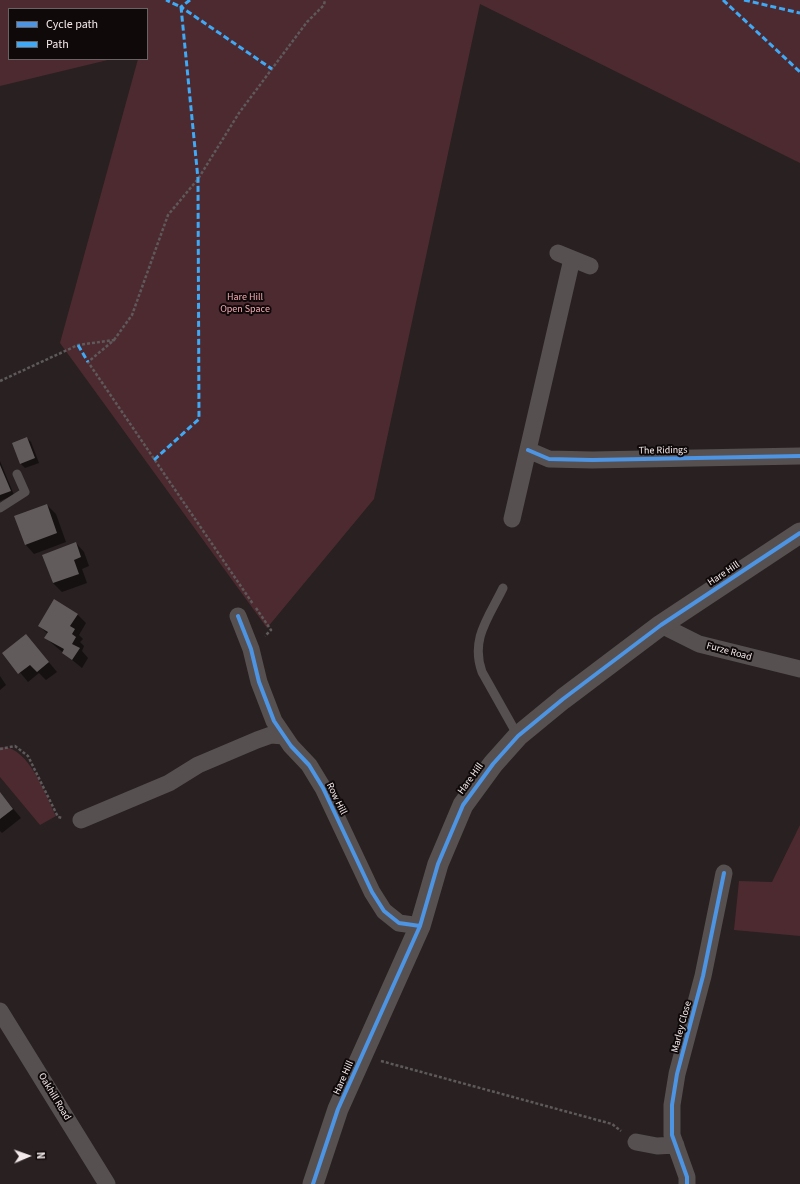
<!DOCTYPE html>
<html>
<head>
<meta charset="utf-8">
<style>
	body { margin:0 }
	#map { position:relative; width:800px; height:1184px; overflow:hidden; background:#282021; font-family:"Source Sans 3",sans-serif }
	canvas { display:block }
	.legend { position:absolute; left:8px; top:8px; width:140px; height:52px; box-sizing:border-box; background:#0f090a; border:1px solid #6a6364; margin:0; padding:5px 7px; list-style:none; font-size:12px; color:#f3e9ea }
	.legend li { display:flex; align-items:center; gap:8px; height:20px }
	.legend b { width:20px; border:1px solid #6a6364 }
	.north { position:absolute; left:8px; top:1136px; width:40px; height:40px; -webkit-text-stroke:3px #0f090a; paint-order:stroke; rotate:88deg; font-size:11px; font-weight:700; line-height:16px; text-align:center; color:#f3e9ea }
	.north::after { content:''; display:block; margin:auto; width:14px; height:18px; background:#f3e9ea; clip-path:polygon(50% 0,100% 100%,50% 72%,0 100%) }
</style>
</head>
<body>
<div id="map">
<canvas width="800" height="1184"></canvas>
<ul class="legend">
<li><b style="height:5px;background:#4d94e3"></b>Cycle path</li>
<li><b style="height:5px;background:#3fa9f5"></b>Path</li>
</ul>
<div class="north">N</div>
</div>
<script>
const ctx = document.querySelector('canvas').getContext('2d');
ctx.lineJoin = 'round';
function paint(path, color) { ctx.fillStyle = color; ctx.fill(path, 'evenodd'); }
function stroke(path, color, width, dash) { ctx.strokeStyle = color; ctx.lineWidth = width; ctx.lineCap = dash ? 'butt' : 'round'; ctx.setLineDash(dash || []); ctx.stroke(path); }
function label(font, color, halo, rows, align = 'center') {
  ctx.font = font + ' "Source Sans 3",sans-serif'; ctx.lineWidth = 4; ctx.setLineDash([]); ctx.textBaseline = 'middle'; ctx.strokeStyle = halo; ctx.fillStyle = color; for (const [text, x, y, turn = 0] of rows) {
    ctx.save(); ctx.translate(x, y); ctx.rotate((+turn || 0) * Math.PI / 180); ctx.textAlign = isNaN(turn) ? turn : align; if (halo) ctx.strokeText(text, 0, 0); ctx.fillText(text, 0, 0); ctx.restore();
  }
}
paint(new Path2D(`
	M0,0h800v163l-320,-159 -106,495 -107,129 -207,-285 78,-284h9v-50h-138v50h103l-112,27z
	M0,747c29,-2 45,48 56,69l-16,9 -40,-48z
	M800,825v111l-66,-6 5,-49 33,1z`), '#4d2a30');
paint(new Path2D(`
	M27,438l4,4 8,21 -14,5 -4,-4z
	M0,461l14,34 -14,6z
	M47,505l9,9 10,28 -32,12 -8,-9 -11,-28z
	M76,543l8,9 5,14 -7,3 5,14 -25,9 -9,-9 -10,-28z
	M77,614l9,9 -7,12 4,4 -3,3 4,4 -2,5 6,7 -6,10 -27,-22 -9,-8 2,-4 -9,-8z
	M26,635l31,37 -11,8 -7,-7 -11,9 -24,-29z
	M0,676l6,9 -6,5z
	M0,793l21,25 -19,15 -2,-2z`), '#0007');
paint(new Path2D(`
	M27,437l8,21 -15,6 -8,-21z
	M0,465l11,26 -11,4z
	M47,504l10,29 -32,12 -11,-29z
	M76,542l5,15 -7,3 5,14 -26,9 -11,-28z
	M54,599l24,15 -8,12 5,3 -3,5 4,3 -4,7 8,4 -8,12 -10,-7 2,-4 -20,-11 4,-6 -10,-6z
	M26,634l23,28 -12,10 -7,-7 -12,9 -16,-21z
	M0,792l13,17 -13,10z`), '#625b5c');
stroke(new Path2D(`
	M114,340l18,-25 36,-100 30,-36 41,-66 68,-91 17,-17 1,-5
	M0,381l78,-36 36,-5 -26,22 165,242
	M256,608l15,22 -6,6
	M0,749l15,-3 13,10 30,61 5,1
	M381,1061l231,63 9,7`), '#5e595a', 2.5, [3, 2]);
stroke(new Path2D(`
	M0,508l25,-16 -8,-18
	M503,588c-14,29 -33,51 -21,84l36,64`), '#565051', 9);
stroke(new Path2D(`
	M558,253l32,13
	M528,450l21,9 43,1 208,-4
	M512,519l60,-260
	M238,616l13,33 8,33 15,39 17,25 18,19 14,23 49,104 12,19 15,12 21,3
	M661,625l38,19 101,25
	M81,820l88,-37 29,-18 59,-25 14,-5 13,1
	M0,1011l107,173
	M636,1142l21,4 19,-1
	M687,1184v-7l-15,-42v-30l5,-31 26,-98 21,-103`), '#565051', 17);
stroke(new Path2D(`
	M313,1184l25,-75 82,-183 18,-62 25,-59 30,-41 25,-28 45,-37 98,-74 139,-92`), '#565051', 21);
stroke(new Path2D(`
	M190,0l-9,7 91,62
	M723,0l77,72
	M744,0l56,13
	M78,345l10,17
	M154,460l45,-41 -1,-240 -17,-172 -15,-7`), '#3fa9f5', 3, [6, 3]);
stroke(new Path2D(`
	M528,450l21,9 43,1 208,-4
	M238,616l13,33 8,33 15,39 17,25 18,19 14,23 49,104 12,19 15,12 21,3
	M313,1184l25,-75 82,-183 18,-62 25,-59 30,-41 25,-28 45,-37 98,-74 139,-92
	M687,1184v-7l-15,-42v-30l5,-31 26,-98 21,-103`), '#4d94e3', 4);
label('10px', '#f6aab3', '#0f090a', [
	["Hare Hill",245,298],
	["Open Space",245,310]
]);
label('10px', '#f3e9ea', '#0f090a', [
	["The Ridings",663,451,-1],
	["Hare Hill",724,574,-34],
	["Furze Road",729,652,15],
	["Hare Hill",471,779,-54],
	["Row Hill",336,799,64],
	["Marley Close",682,1027,-75],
	["Hare Hill",344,1078,-66],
	["Oakhill Road",54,1097,59]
]);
</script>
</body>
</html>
